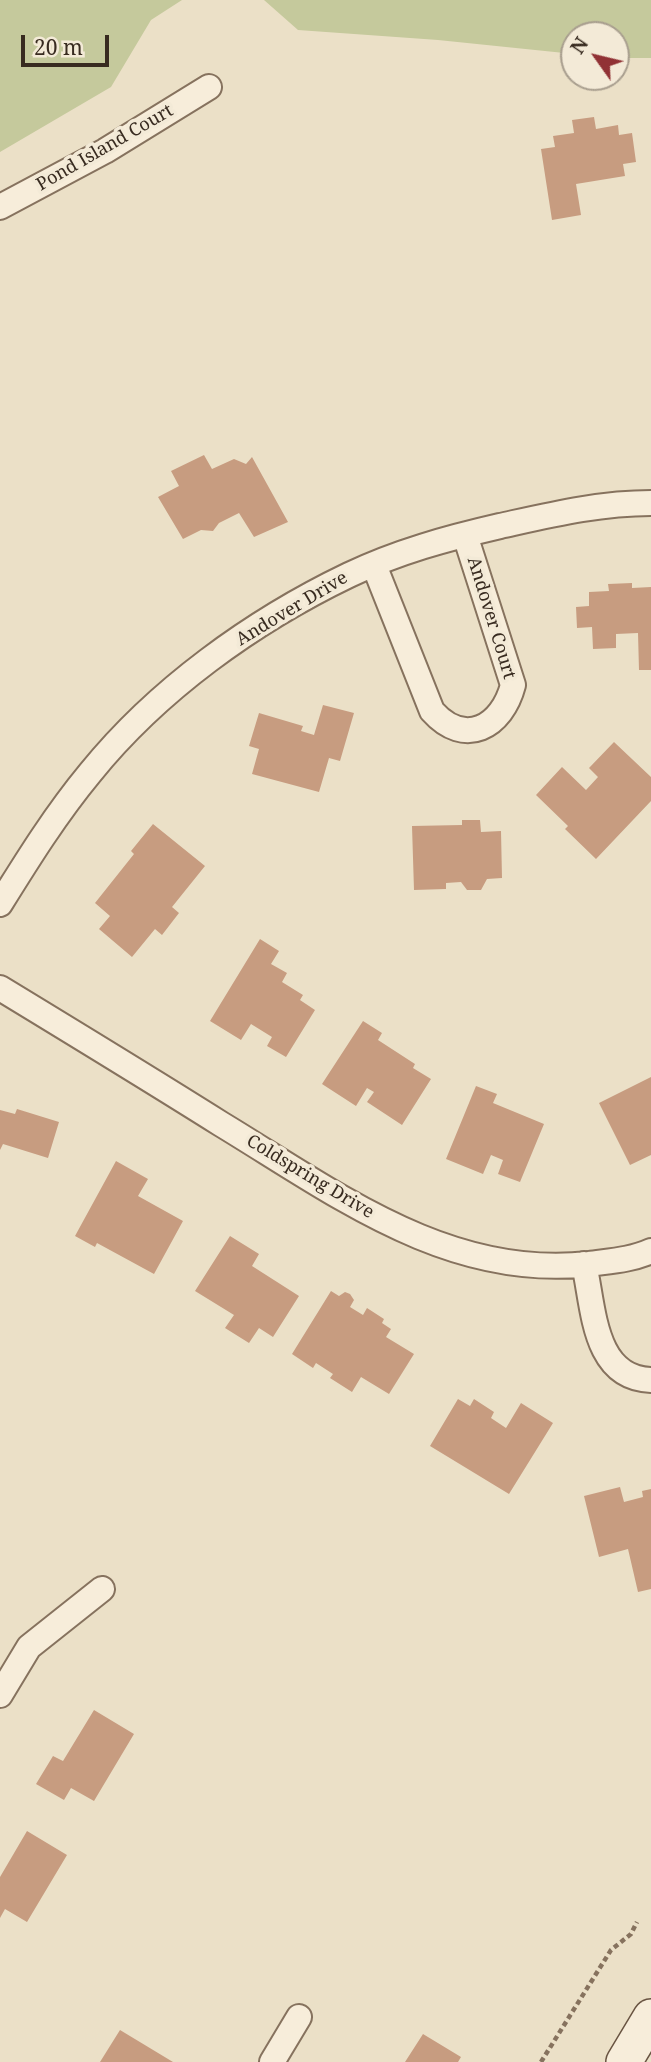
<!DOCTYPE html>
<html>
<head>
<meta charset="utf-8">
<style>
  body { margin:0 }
  #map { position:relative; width:651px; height:2062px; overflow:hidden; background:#ebe0c7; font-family:"Noto Serif",serif }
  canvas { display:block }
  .north { position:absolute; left:560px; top:21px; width:70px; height:70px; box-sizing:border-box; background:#f3ead7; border:2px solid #a89e8e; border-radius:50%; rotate:304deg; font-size:19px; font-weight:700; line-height:28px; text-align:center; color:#382b20 }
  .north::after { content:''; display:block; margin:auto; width:24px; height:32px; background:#913235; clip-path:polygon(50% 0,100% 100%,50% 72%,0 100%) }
  .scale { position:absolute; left:21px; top:35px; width:88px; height:32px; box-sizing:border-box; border:4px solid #382b20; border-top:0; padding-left:9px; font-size:21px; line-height:24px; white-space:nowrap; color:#382b20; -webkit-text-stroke:5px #f3ead7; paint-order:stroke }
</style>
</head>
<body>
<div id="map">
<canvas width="651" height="2062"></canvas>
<div class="north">N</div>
<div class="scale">20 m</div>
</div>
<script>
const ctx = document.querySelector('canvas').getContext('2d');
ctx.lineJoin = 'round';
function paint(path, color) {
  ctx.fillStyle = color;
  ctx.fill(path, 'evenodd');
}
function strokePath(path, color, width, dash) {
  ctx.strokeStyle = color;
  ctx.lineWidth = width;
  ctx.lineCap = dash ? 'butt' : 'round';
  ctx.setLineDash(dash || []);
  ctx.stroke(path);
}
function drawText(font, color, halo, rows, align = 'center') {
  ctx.font = font + ' "Noto Serif",serif';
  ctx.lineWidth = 7;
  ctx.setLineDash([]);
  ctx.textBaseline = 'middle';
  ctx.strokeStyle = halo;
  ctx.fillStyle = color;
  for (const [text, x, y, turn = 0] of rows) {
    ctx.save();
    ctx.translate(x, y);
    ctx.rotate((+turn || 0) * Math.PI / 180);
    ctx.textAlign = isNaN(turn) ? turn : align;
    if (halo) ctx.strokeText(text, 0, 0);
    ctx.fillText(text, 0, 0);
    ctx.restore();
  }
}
paint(new Path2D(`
  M 0,0 L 182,0 L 151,20 L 111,87 L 0,152 Z
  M 264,0 L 651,0 L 651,58 L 616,58 L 616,35 L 574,35 L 574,54 L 438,40 L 298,30 Z`), '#c5c99c');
paint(new Path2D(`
  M 594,117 L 596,129 L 618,125 L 619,135 L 632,133 L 636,162 L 623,164 L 625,176 L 576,184 L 581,215 L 552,220 L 541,149 L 555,147 L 553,136 L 574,133 L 572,120 Z
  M 204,455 L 212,469 L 234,459 L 246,464 L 252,457 L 288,522 L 254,537 L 239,513 L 219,523 L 213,531 L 201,530 L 183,539 L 158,497 L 179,486 L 171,471 Z
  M 632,583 L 632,588 L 651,587 L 651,670 L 639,670 L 638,633 L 616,634 L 616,648 L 593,649 L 592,627 L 577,628 L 576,607 L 589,606 L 589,592 L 609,591 L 608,584 Z
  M 323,705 L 354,713 L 340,761 L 329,758 L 319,792 L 252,774 L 259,749 L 249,746 L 259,713 L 303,726 L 301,731 L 314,735 Z
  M 614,742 L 651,777 L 651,801 L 596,859 L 565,829 L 568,826 L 536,795 L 562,767 L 586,790 L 598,777 L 589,768 Z
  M 462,820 L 480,820 L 481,832 L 501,831 L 502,878 L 487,879 L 481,890 L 467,890 L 461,882 L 446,883 L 446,889 L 414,890 L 412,826 L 462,825 Z
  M 153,824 L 205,866 L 172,907 L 179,913 L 162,935 L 155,929 L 132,957 L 99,929 L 110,916 L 95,903 L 134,854 L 131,851 Z
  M 260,939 L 279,951 L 271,964 L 287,973 L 282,982 L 303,995 L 300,1000 L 315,1010 L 286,1057 L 267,1046 L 272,1037 L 251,1024 L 241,1040 L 210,1021 Z
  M 363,1021 L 382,1033 L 378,1040 L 415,1064 L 413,1068 L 431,1079 L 402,1125 L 367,1102 L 374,1092 L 367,1088 L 356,1106 L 322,1084 Z
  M 651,1077 L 651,1155 L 630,1165 L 599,1103 Z
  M 476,1086 L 497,1094 L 493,1103 L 544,1124 L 520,1182 L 498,1174 L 503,1160 L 491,1155 L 483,1174 L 446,1159 Z
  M 17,1109 L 59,1122 L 48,1158 L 3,1144 L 0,1150 L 0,1110 L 15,1114 Z
  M 116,1161 L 148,1179 L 138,1196 L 183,1221 L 154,1274 L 97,1243 L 95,1247 L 75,1236 Z
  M 230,1236 L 259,1254 L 252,1266 L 299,1296 L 273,1337 L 259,1328 L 249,1343 L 225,1328 L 234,1315 L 195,1291 Z
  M 331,1291 L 339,1296 L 345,1292 L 350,1294 L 354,1300 L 350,1307 L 363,1315 L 367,1308 L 384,1319 L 382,1323 L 391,1329 L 386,1337 L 414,1354 L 389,1394 L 361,1377 L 352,1392 L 330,1378 L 333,1374 L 316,1363 L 313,1368 L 292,1354 Z
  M 458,1399 L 470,1406 L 474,1399 L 494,1412 L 491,1418 L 506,1428 L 521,1403 L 553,1423 L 509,1494 L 430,1446 Z
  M 620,1487 L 624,1502 L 643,1497 L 642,1491 L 651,1489 L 651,1589 L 638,1592 L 628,1549 L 599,1557 L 584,1496 Z
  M 94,1710 L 134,1734 L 94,1801 L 71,1788 L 64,1800 L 36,1784 L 53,1756 L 63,1761 Z
  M 27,1831 L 67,1855 L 27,1922 L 5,1909 L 0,1918 L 0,1877 Z
  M 120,2030 L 173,2062 L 100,2062 Z
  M 423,2034 L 461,2057 L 458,2062 L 405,2062 Z`), '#c79c80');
const street = new Path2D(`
  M 0,207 L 105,151 L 209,87
  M 374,565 L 432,711 C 465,748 502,727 513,685 L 465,535
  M 0,904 C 28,859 56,814 90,773 C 157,690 253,621 349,575 C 397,552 448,538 500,526 C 550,515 599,503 651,503
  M 0,988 C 74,1033 148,1078 221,1124 C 335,1193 448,1280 589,1264 C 610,1261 631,1260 651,1251
  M 584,1264 C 594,1308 593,1378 651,1380
  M 0,1695 L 29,1647 L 102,1589
  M 272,2062 L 299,2017`);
const secondary = new Path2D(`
  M 624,2062 L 651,2017`);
strokePath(street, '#86725e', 28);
strokePath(secondary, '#685341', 38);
strokePath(new Path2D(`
  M 541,2062 L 611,1950 L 631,1934 L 637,1922`), '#86725e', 4.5, [5, 3.5]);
strokePath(street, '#f7edda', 24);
strokePath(secondary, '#f7edda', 35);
drawText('18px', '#382b20', '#f3ead7', [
  ["Pond Island Court",105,148,-30],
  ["Andover Drive",292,609,-31],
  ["Andover Court",491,618,73],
  ["Coldspring Drive",310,1177,31]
]);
</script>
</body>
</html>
